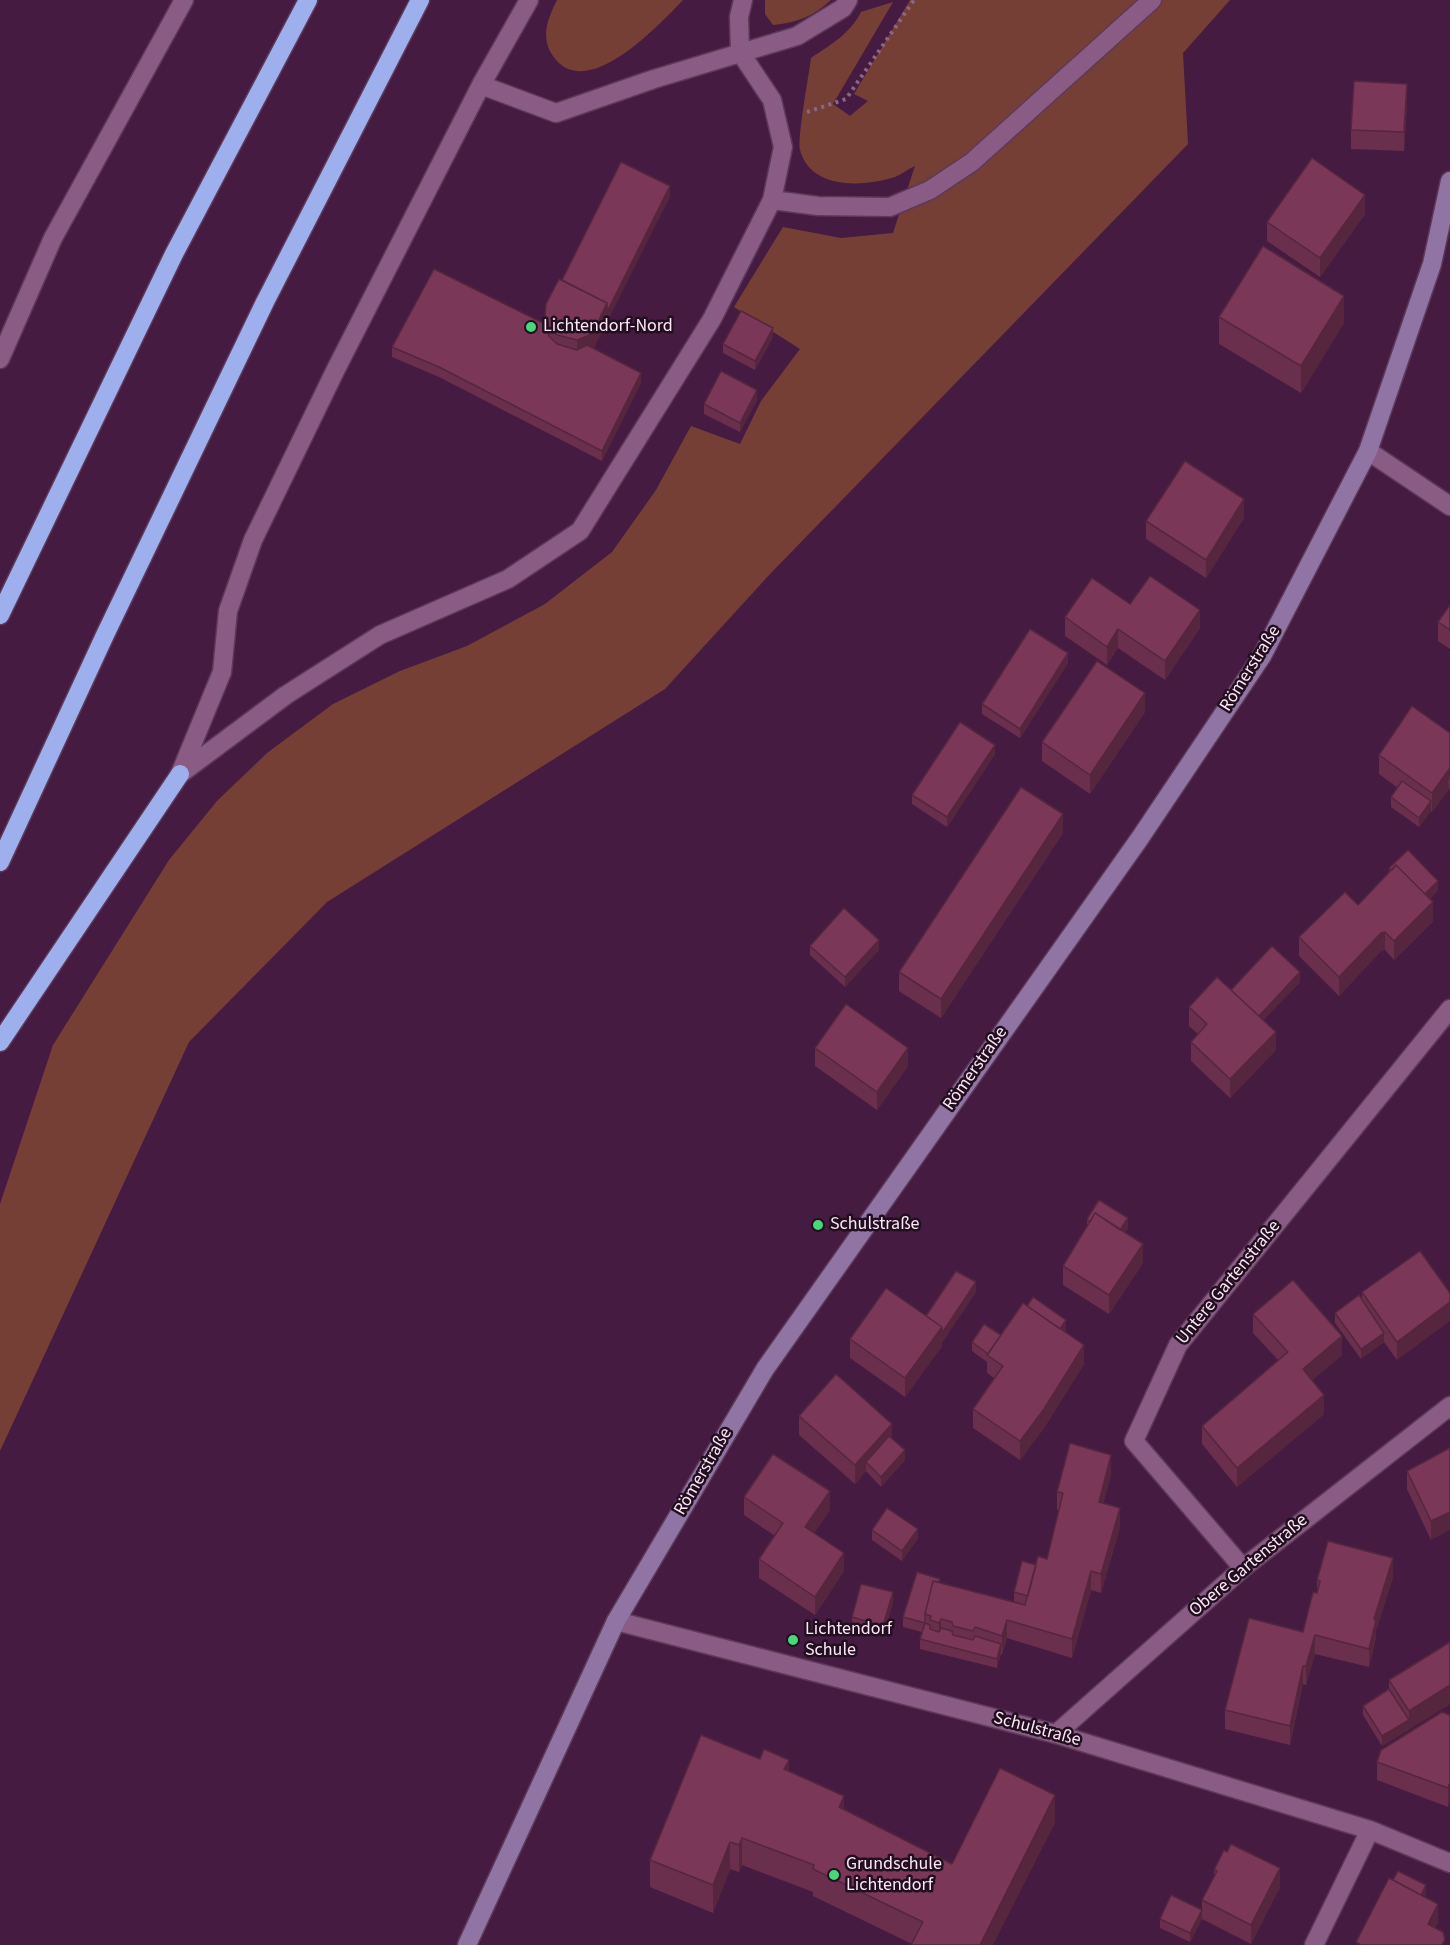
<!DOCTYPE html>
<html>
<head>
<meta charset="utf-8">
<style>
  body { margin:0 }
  canvas { display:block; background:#451b41 }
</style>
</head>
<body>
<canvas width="1450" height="1945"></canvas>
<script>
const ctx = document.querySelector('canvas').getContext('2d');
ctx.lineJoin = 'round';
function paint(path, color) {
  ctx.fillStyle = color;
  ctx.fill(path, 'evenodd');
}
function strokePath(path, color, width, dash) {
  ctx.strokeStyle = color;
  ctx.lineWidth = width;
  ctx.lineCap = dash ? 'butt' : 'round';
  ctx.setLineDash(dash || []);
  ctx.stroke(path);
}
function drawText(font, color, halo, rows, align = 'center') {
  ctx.font = font + ' "Source Sans 3",sans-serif';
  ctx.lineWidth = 5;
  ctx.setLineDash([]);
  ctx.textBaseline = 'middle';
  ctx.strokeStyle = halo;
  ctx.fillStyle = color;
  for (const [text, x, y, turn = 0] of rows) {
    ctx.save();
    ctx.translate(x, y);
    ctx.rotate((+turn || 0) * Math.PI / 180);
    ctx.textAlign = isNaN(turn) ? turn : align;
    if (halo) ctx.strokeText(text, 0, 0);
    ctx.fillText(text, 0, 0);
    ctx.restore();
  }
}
paint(new Path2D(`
  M 557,0 L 683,0 C 659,25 586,104 553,56 C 540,37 548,18 557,0 Z
  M 765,0 L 831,0 C 814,16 796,23 773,25 L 765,14 Z
  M 910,0 L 1230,0 L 1183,53 L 1188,144 L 770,574 L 665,689 L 327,902 L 189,1042 L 0,1451 L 0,1204 L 53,1045 L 169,860 L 217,801 L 267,753 L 333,704 L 400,671 L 467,646 L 545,604 L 612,552 L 656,490 L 691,426 L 740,444 L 761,401 L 800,349 L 734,307 L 783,227 L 841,238 L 893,233 L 915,166 C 908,169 902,174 895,177 C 863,187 811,190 800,150 C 797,138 809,75 811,58 C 830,45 850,34 861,12 L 893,2 L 833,104 L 850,116 L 868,101 L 854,94 Z`), '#763f36');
const lane = new Path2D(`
  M 481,85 L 556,113 L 654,79 L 797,36 L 843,8 L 848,0
  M 772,200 L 818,206 L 890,207 L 930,190 L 972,162 L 1152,0
  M 0,359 L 53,238 L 184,0
  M 180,774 L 286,695 L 380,635 L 508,579 L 580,531 L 712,319 L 772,200 L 783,147 L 772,100 L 740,52 L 739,17 L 743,0
  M 180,774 L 222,672 L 228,611 L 253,540 L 336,369 L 481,85 L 529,0`);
const street = new Path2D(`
  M 1368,451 L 1450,506
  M 1243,1568 L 1134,1441 L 1178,1345 L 1450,1009
  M 616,1621 L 1056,1734 L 1370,1830 L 1450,1863
  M 1056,1734 L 1243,1568 L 1450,1406
  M 1314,1945 L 1370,1830`);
const secondary = new Path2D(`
  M 467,1945 L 616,1621 L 765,1369 L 1140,838 L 1262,656 L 1368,451 L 1432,264 L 1450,181`);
const highway = new Path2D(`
  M 0,615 L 174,254 L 308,0
  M 0,862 L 105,635 L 265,302 L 420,0
  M 0,1042 L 180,774`);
strokePath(lane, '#5c3959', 21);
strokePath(street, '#5c3959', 21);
strokePath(secondary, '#5c3959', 21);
strokePath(highway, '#5c3959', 21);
strokePath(new Path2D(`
  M 807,112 L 846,99 L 914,0`), '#8a6786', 4, [3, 4.5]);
strokePath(lane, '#8a5b84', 18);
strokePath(street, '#8a5b84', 18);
strokePath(secondary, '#9074a4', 18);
strokePath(highway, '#9db0ed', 18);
paint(new Path2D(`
  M 1407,102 L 1404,151 L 1351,149 L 1351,130 Z
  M 670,196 L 593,349 L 641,383 L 602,461 L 439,377 L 392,357 L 392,347 L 545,324 L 545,315 L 562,280 Z
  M 1365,214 L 1320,277 L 1267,241 L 1267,222 Z
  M 1219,317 L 1344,323 L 1301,393 L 1219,344 Z
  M 773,337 L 755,370 L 723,353 L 723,344 Z
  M 757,400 L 740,432 L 704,414 L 704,404 Z
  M 1244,518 L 1206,578 L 1146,539 L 1146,521 Z
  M 1130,604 L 1200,628 L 1165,680 L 1118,648 L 1107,665 L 1065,636 L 1065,617 Z
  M 1450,605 L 1450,649 L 1438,641 L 1438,622 Z
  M 1068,663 L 1020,738 L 982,714 L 982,704 Z
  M 1145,712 L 1090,794 L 1042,761 L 1042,742 Z
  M 1450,733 L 1450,790 L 1449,789 L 1432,812 L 1431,811 L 1419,827 L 1391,807 L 1391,797 L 1398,788 L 1379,774 L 1379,755 Z
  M 995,754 L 947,827 L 912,804 L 912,795 Z
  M 1063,833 L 941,1018 L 899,991 L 899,972 Z
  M 1389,868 L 1438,890 L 1430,899 L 1433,921 L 1394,960 L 1385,950 L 1381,951 L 1339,996 L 1299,956 L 1299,937 L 1358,905 L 1389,873 Z
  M 810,946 L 879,950 L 845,987 L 810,955 Z
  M 1300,982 L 1263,1020 L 1276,1050 L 1230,1098 L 1191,1061 L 1191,1042 L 1198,1034 L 1189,1026 L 1189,1007 L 1231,990 Z
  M 815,1048 L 908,1066 L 877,1110 L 815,1066 Z
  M 1087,1219 L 1128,1228 L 1125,1232 L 1143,1263 L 1109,1314 L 1063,1285 L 1063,1266 L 1087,1227 Z
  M 1420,1251 L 1397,1360 L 1384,1342 L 1361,1359 L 1335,1323 L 1335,1313 L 1362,1299 L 1362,1292 Z
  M 976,1292 L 942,1342 L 942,1346 L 905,1397 L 850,1358 L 850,1339 L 926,1316 Z
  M 1253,1314 L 1342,1355 L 1312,1380 L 1324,1414 L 1237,1487 L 1202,1444 L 1202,1426 L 1278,1360 L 1253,1333 Z
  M 1066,1330 L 1065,1332 L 1084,1364 L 1044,1428 L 1020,1460 L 973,1428 L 973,1409 L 994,1378 L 987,1373 L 987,1362 L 972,1351 L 972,1342 L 1001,1335 Z
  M 799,1416 L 892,1439 L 905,1460 L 881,1487 L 866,1471 L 855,1484 L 799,1435 Z
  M 1450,1448 L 1431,1540 L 1407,1489 L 1407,1471 Z
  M 1111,1474 L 1103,1504 L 1120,1527 L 1101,1593 L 1091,1590 L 1072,1658 L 1007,1638 L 1002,1654 L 1001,1654 L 997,1668 L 920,1649 L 920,1639 L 922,1632 L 903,1627 L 903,1617 L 940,1583 L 1025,1604 L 1014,1601 L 1014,1592 L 1036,1565 L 1047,1559 L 1059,1511 L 1057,1510 L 1057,1492 Z
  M 744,1497 L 830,1510 L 814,1533 L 844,1571 L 815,1615 L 759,1578 L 759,1559 L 775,1536 L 744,1515 Z
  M 872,1530 L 918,1538 L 902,1561 L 872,1540 Z
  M 1393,1577 L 1376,1631 L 1376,1638 L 1369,1667 L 1315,1654 L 1306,1685 L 1303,1684 L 1290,1745 L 1225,1729 L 1225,1710 L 1303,1632 L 1317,1593 L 1317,1580 Z
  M 893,1602 L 883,1636 L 852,1626 L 852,1617 Z
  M 1450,1642 L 1450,1704 L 1382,1746 L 1363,1715 L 1363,1706 L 1389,1689 L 1389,1680 Z
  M 1450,1715 L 1450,1801 L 1448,1807 L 1377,1780 L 1377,1762 Z
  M 760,1759 L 789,1771 L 844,1809 L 952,1864 L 1055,1823 L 912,1944 L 813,1896 L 813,1892 L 742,1865 L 739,1872 L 730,1869 L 713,1913 L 650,1887 L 650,1860 Z
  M 1214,1870 L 1280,1887 L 1251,1944 L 1202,1919 L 1202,1900 L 1214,1877 Z
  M 1160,1919 L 1202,1919 L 1190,1942 L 1160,1928 Z`), '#692f4c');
paint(new Path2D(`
  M 1407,84 L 1407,102 L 1404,151 L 1404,132 Z
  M 670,186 L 670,196 L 594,348 L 577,359 L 577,340 L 607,303 Z
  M 1365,195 L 1365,214 L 1320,277 L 1320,258 Z
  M 1344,296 L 1344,323 L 1301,393 L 1301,366 Z
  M 773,328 L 773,337 L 755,370 L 755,361 Z
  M 641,373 L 641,383 L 602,461 L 602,451 Z
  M 757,390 L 757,400 L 740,432 L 740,423 Z
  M 1244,499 L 1244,518 L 1206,578 L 1206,560 Z
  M 1200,610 L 1200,628 L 1165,680 L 1165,661 Z
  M 1118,629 L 1118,648 L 1107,665 L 1107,647 Z
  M 1068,653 L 1068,663 L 1020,738 L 1020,729 Z
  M 1145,693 L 1145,712 L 1090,794 L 1090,775 Z
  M 995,745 L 995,754 L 947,827 L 947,817 Z
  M 1450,768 L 1450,780 L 1448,779 L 1449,789 L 1432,812 L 1432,793 Z
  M 1431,801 L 1431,811 L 1419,827 L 1419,818 Z
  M 1063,814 L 1063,833 L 941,1018 L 941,999 Z
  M 1438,881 L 1438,890 L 1421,908 L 1421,899 Z
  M 1433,902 L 1433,921 L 1394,960 L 1394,941 Z
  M 1385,932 L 1385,950 L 1381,951 L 1339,996 L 1339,977 L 1381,933 Z
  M 879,940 L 879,950 L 845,987 L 845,977 Z
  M 1300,972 L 1300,982 L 1254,1030 L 1254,1021 Z
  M 1276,1032 L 1276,1050 L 1230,1098 L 1230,1079 Z
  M 908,1048 L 908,1066 L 877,1110 L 877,1092 Z
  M 1128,1218 L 1128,1228 L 1116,1245 L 1116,1236 Z
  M 1143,1244 L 1143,1263 L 1109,1314 L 1109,1295 Z
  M 976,1282 L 976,1292 L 942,1343 L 942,1333 Z
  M 1450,1302 L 1450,1321 L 1397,1360 L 1397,1342 Z
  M 1066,1320 L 1066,1330 L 1056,1344 L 1056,1335 Z
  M 942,1327 L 942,1346 L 905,1397 L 905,1378 Z
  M 1384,1333 L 1384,1342 L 1361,1359 L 1361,1349 Z
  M 1342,1336 L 1342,1355 L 1303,1388 L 1303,1369 Z
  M 1084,1345 L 1084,1364 L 1044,1428 L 1020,1460 L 1020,1441 Z
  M 1324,1395 L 1324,1414 L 1237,1487 L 1237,1468 Z
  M 892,1424 L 892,1442 L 866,1462 L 866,1471 L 855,1484 L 855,1465 Z
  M 905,1450 L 905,1460 L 881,1487 L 881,1477 Z
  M 1111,1455 L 1111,1474 L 1099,1521 L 1099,1502 Z
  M 830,1491 L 830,1510 L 805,1546 L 805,1527 Z
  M 1120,1508 L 1120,1527 L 1101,1593 L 1101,1574 Z
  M 1450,1512 L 1450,1530 L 1431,1540 L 1431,1521 Z
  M 918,1529 L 918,1538 L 902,1561 L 902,1551 Z
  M 844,1553 L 844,1571 L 815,1615 L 815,1597 Z
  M 1393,1558 L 1393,1577 L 1376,1631 L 1376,1638 L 1369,1667 L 1369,1649 L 1374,1619 Z
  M 1091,1571 L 1091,1590 L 1072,1658 L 1072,1639 Z
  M 893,1592 L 893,1602 L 883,1636 L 883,1626 Z
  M 941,1619 L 941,1637 L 939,1641 L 939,1623 Z
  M 1007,1620 L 1007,1638 L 1002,1654 L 1002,1636 Z
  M 1315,1635 L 1315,1654 L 1306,1685 L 1306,1666 Z
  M 1001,1644 L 1001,1653 L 997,1668 L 997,1659 Z
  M 1303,1666 L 1303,1684 L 1290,1745 L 1290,1726 Z
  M 1450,1685 L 1450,1704 L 1382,1746 L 1382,1736 L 1409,1720 L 1409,1711 Z
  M 789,1760 L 789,1787 L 784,1769 Z
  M 1450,1782 L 1450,1801 L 1448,1807 L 1448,1788 Z
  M 1055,1795 L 1055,1823 L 993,1945 L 980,1945 Z
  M 844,1796 L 844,1823 L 839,1807 Z
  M 742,1838 L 742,1865 L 739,1872 L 739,1845 Z
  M 730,1842 L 730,1869 L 713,1913 L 713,1885 Z
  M 1280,1868 L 1280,1887 L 1251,1944 L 1251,1925 Z
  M 1426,1885 L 1426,1895 L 1418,1912 L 1418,1902 Z
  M 1438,1904 L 1438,1923 L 1428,1943 L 1428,1924 Z
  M 1202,1910 L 1202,1919 L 1190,1942 L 1190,1933 Z`), '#55263e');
const building = new Path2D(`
  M 1354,81 L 1407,84 L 1404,132 L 1351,130 Z
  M 1312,158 L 1365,195 L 1320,258 L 1267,222 Z
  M 621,162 L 670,186 L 607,312 L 607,303 L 562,280 Z
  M 1263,246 L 1344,296 L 1301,366 L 1219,317 Z
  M 434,269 L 545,324 L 549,336 L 557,344 L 577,350 L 587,345 L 641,373 L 602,451 L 439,367 L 392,347 Z
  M 559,279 L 607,303 L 594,330 L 587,336 L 577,340 L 557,335 L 549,327 L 545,315 L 546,304 Z
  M 741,311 L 773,328 L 755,361 L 723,344 Z
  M 721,371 L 757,390 L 740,423 L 704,404 Z
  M 1185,461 L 1244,499 L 1206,560 L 1146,521 Z
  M 1150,576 L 1200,610 L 1165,661 L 1118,629 L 1107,647 L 1065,617 L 1092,578 L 1130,604 Z
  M 1450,605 L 1450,630 L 1438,622 Z
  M 1030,629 L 1068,653 L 1020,729 L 982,704 Z
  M 1097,661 L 1145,693 L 1090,775 L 1042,742 Z
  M 1412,706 L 1450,733 L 1450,768 L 1432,793 L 1379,755 Z
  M 960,722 L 995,745 L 947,817 L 912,795 Z
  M 1402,781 L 1431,801 L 1419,818 L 1391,797 Z
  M 1021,787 L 1063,814 L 941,999 L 899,972 Z
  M 1408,850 L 1438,881 L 1425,894 L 1396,865 L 1392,870 L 1389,868 Z
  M 1396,865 L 1433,902 L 1394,941 L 1385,932 L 1381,933 L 1339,977 L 1299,937 L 1345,892 L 1358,905 Z
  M 844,908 L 879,940 L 845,977 L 810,946 Z
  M 1272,946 L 1300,972 L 1259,1016 L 1231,990 Z
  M 1217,977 L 1276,1032 L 1230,1079 L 1191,1042 L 1207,1024 L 1189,1007 Z
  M 846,1004 L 908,1048 L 877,1092 L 815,1048 Z
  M 1099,1200 L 1128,1218 L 1120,1230 L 1095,1213 L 1090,1222 L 1087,1219 Z
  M 1095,1213 L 1143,1244 L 1109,1295 L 1063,1266 Z
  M 1420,1251 L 1450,1293 L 1450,1302 L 1397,1342 L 1362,1292 Z
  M 956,1271 L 976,1282 L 942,1333 L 942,1327 L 926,1316 Z
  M 1293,1280 L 1342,1336 L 1303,1369 L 1324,1395 L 1237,1468 L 1202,1426 L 1288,1352 L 1253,1314 Z
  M 886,1288 L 942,1327 L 905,1378 L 850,1339 Z
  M 1359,1295 L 1384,1333 L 1361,1349 L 1335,1313 Z
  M 1033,1297 L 1066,1320 L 1060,1329 L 1027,1306 Z
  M 1023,1303 L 1084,1345 L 1044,1409 L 1020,1441 L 973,1409 L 1003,1366 L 987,1355 Z
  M 984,1324 L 1001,1335 L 988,1354 L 972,1342 Z
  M 836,1374 L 892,1424 L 855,1465 L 799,1416 Z
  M 889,1436 L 905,1450 L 881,1477 L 866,1462 Z
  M 1070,1443 L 1111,1455 L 1099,1502 L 1120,1508 L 1101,1574 L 1091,1571 L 1072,1639 L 1007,1620 L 1002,1636 L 975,1627 L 973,1631 L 953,1626 L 952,1622 L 941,1619 L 939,1623 L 930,1620 L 931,1616 L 925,1614 L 933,1581 L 1025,1605 L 1038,1556 L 1047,1559 L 1063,1493 L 1057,1492 Z
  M 1450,1448 L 1450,1512 L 1431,1521 L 1407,1471 Z
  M 773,1454 L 830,1491 L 805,1527 L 844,1553 L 815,1597 L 759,1559 L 783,1523 L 744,1497 Z
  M 887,1508 L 918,1529 L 902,1551 L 872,1530 Z
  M 1328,1541 L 1393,1558 L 1374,1619 L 1376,1620 L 1369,1649 L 1315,1635 L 1306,1666 L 1303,1666 L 1290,1726 L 1225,1710 L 1249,1618 L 1303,1632 L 1313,1592 L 1317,1593 L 1320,1581 L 1317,1580 Z
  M 1022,1561 L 1036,1565 L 1028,1596 L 1014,1592 Z
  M 917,1572 L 940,1579 L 939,1582 L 933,1581 L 925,1614 L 925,1623 L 930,1625 L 930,1629 L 939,1632 L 941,1628 L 952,1631 L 953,1635 L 973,1640 L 975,1636 L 1001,1644 L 997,1659 L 920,1639 L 925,1623 L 903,1617 Z
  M 861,1584 L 893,1592 L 883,1626 L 852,1617 Z
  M 1450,1642 L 1450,1685 L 1409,1711 L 1389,1680 Z
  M 1389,1689 L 1409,1720 L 1382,1736 L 1363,1706 Z
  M 1442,1712 L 1450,1715 L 1450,1782 L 1448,1788 L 1377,1762 L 1381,1750 Z
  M 701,1735 L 760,1759 L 764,1749 L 789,1760 L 784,1769 L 844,1796 L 839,1807 L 952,1864 L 1000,1768 L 1055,1795 L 980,1945 L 911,1945 L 923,1922 L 813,1869 L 814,1865 L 742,1838 L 739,1845 L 730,1842 L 713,1885 L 650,1860 Z
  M 1231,1844 L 1280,1868 L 1251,1925 L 1202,1900 L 1217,1871 L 1214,1870 L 1224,1850 L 1227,1852 Z
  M 1398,1871 L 1426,1885 L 1421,1895 L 1393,1880 Z
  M 1389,1878 L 1438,1904 L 1428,1924 L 1443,1932 L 1445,1939 L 1442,1945 L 1361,1945 L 1356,1942 Z
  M 1171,1895 L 1202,1910 L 1190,1933 L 1160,1919 Z`);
paint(building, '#7a3758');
strokePath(building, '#55263e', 1.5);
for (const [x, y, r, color] of [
  [531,327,6,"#48d779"],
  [818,1225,6,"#48d779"],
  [793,1640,6,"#48d779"],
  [834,1875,6,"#48d779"]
]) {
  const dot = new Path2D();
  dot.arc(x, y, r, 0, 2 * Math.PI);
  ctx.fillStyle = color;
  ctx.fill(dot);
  strokePath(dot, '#210f1f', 2);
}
drawText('18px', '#fce6f8', '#210f1f', [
  ["Lichtendorf-Nord",543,327],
  ["Schulstraße",830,1225],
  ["Lichtendorf",805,1630],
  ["Schule",805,1651],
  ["Grundschule",846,1865],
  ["Lichtendorf",846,1886]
], 'left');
drawText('18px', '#fce6f8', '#210f1f', [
  ["Römerstraße",1251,669,-58],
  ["Römerstraße",976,1069,-55],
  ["Untere Gartenstraße",1229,1283,-51],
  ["Römerstraße",704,1472,-60],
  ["Obere Gartenstraße",1249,1566,-40],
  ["Schulstraße",1037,1730,15]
]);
</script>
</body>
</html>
